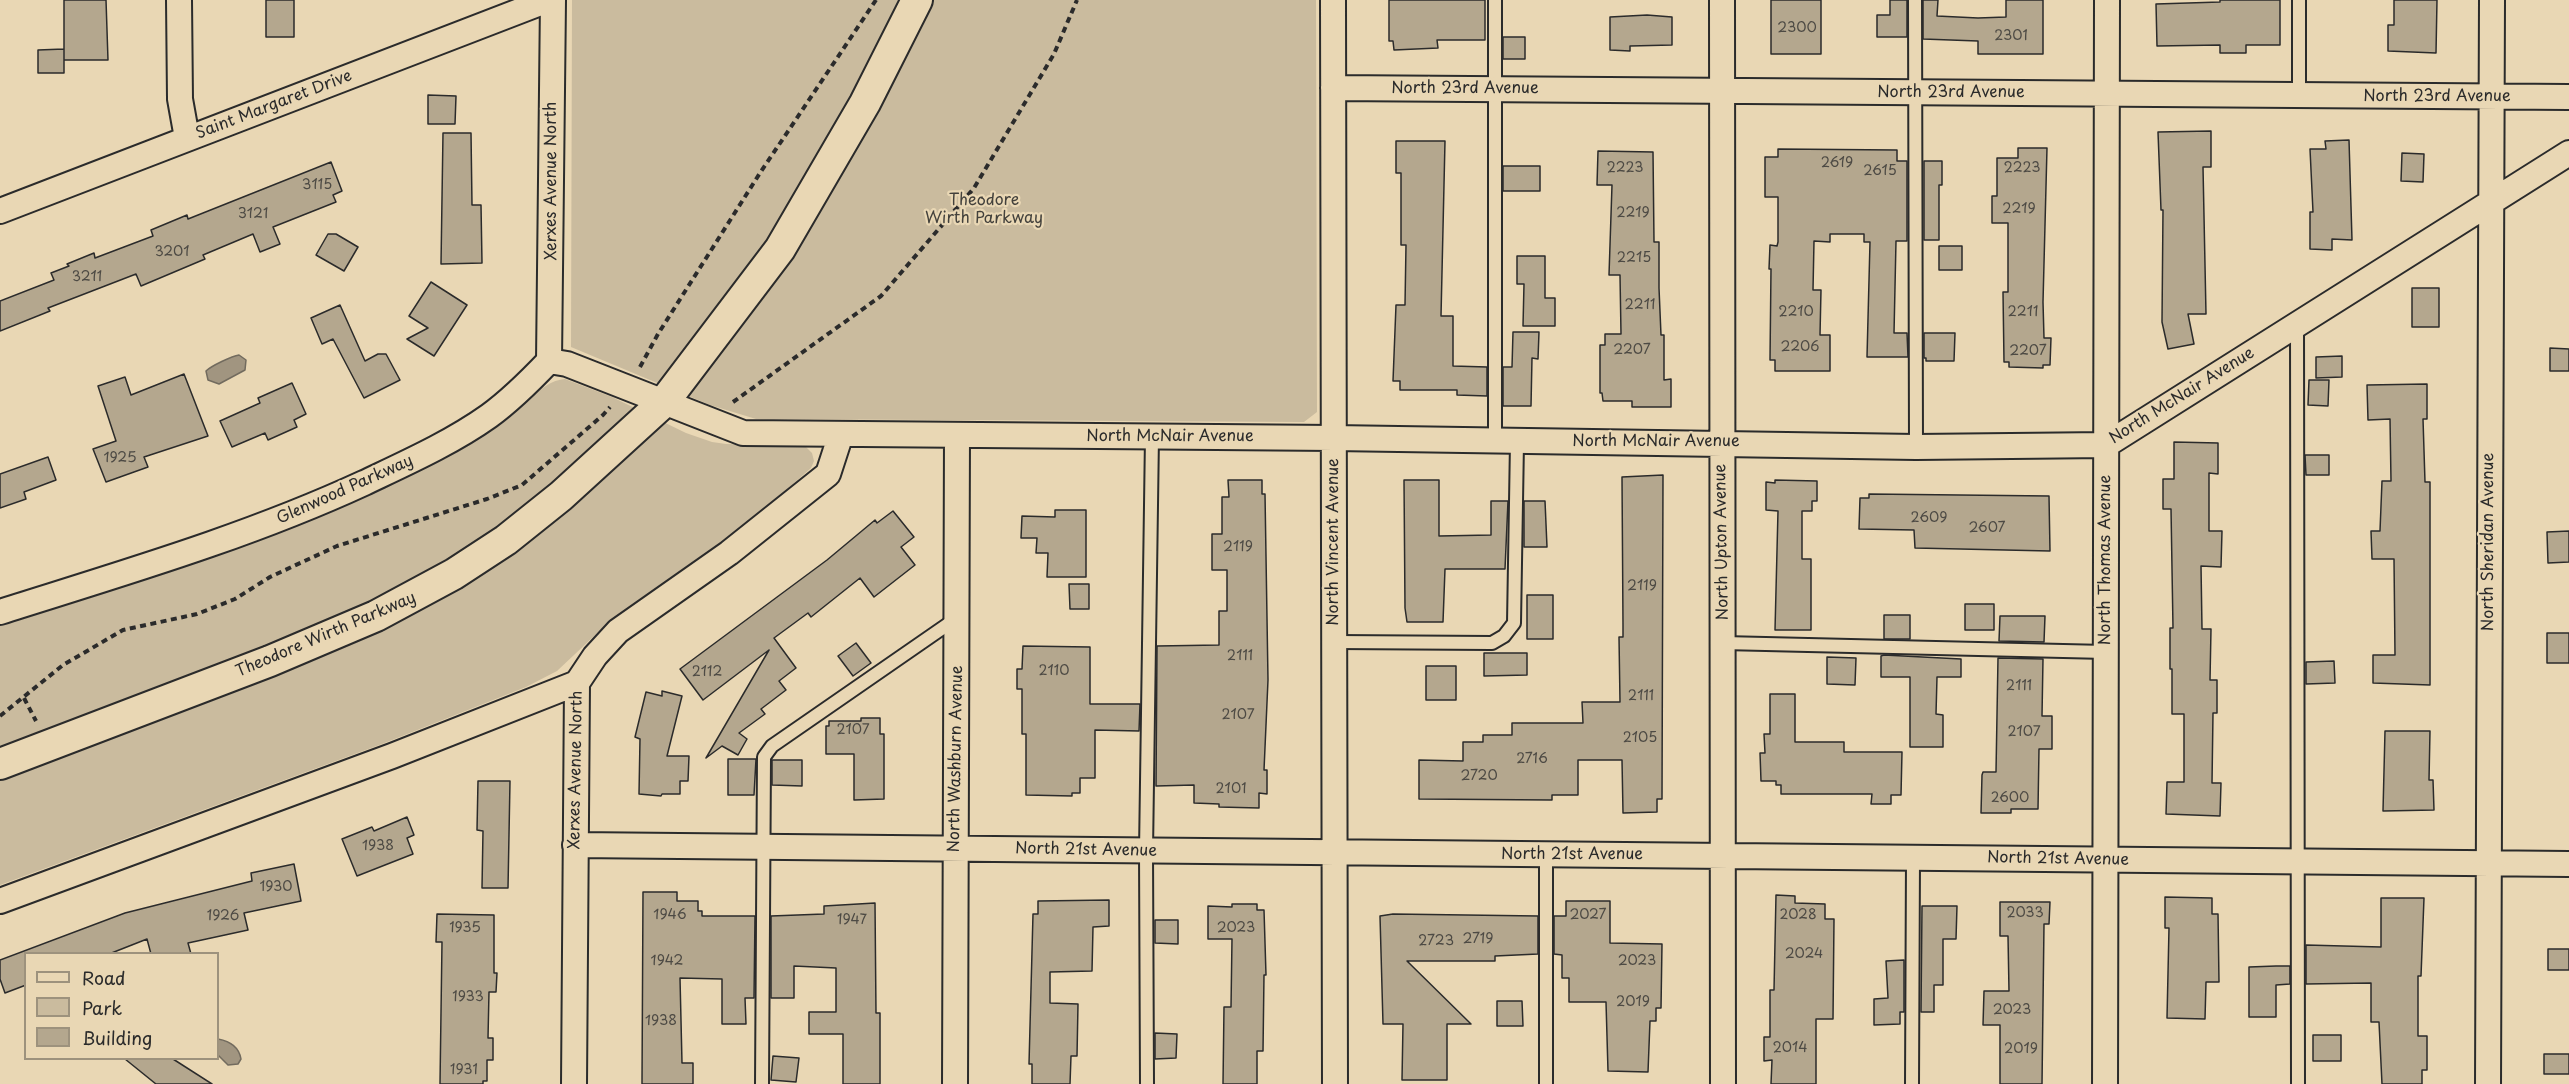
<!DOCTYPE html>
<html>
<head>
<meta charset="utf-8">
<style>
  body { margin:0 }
  #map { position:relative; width:2569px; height:1084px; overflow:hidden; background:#e9d7b4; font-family:"Playpen Sans",sans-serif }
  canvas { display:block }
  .legend { position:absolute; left:24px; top:952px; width:195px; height:108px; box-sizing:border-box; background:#e9d7b4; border:2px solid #9d927d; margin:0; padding:8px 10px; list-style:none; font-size:18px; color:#2b2b2b }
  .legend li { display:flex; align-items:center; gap:12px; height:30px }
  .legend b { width:30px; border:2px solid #9d927d }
</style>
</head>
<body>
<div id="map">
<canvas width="2569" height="1084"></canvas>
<ul class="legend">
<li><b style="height:8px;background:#e9d7b4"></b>Road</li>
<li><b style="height:16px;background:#cabb9e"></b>Park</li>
<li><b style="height:16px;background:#b4a78e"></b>Building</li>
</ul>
</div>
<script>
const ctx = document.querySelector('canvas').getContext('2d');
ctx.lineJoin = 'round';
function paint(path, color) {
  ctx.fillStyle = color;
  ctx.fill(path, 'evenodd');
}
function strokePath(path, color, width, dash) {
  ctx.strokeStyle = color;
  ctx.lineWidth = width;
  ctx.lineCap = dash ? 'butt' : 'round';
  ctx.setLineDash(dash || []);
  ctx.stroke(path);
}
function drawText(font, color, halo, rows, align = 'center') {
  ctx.font = font + ' "Playpen Sans",sans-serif';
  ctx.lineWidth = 4.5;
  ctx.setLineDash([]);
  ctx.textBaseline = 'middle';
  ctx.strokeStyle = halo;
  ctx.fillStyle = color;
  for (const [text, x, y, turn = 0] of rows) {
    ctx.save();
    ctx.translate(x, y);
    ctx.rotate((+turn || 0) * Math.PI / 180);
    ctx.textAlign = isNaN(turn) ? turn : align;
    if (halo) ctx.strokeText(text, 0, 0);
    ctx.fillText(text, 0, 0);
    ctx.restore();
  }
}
paint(new Path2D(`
  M 572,0 L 1316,0 L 1317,412 L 1304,422 L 756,419 L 710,405 L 571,347 Z
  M 565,379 L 612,397 L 686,433 L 712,442 L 726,444 L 805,446 L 812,453 L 814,461 L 811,468 L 785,491 L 721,544 L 609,622 L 557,671 L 526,687 L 382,744 L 0,885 L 0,626 C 130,585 260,546 384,488 C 418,472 452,455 484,435 C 498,427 512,416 524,405 C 538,393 546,381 565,379 Z`), '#cabb9e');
const water = new Path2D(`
  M 239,355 L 246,360 L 245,370 L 219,384 L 208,380 L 206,371 C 211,366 232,356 239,355 Z
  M 218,1039 C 229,1041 239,1047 241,1059 L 238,1064 L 228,1065 L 218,1055 Z`);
paint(water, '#a19580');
strokePath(water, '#726b5e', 1.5);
const building = new Path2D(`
  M 64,0 L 106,0 L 108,60 L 64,60 Z
  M 266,0 L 294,0 L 294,37 L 266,37 Z
  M 1389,0 L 1485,0 L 1485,40 L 1437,40 L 1438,48 L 1394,50 L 1393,41 L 1389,41 Z
  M 1771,0 L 1821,0 L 1821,54 L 1771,54 Z
  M 1890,0 L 1907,0 L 1907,37 L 1877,37 L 1877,15 L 1890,15 Z
  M 1923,0 L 1938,0 L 1937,16 L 1978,18 L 2006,17 L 2006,0 L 2043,0 L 2043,54 L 1978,54 L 1978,41 L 1923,39 Z
  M 2220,0 L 2280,0 L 2280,45 L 2246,45 L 2246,53 L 2220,53 L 2220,45 L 2157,46 L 2156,4 L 2220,2 Z
  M 2394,0 L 2437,0 L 2436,53 L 2388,51 L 2388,25 L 2394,25 Z
  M 1647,15 L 1672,17 L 1672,45 L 1630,46 L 1630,51 L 1610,50 L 1610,17 Z
  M 1503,37 L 1525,37 L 1525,59 L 1503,59 Z
  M 64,49 L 64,73 L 38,73 L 38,50 Z
  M 428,95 L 456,96 L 455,124 L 428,124 Z
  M 2211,131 L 2211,167 L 2203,167 L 2206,314 L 2188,314 L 2194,344 L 2168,349 L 2162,322 L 2163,210 L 2161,210 L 2158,132 Z
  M 443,133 L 471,133 L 472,205 L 481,205 L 482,263 L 441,264 Z
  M 2349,140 L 2352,240 L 2332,239 L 2332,250 L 2310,249 L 2310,212 L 2313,212 L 2310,149 L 2326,149 L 2325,141 Z
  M 1396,141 L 1445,141 L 1441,316 L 1453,316 L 1453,366 L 1487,367 L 1487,396 L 1457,395 L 1457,390 L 1400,390 L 1400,381 L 1393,381 L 1396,305 L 1405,305 L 1406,245 L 1401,245 L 1401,173 L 1396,173 Z
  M 2018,148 L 2047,148 L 2043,302 L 2044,338 L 2051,338 L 2050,365 L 2043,365 L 2043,368 L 2009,367 L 2009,362 L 2004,362 L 2003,292 L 2008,292 L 2008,223 L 1992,223 L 1992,196 L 1997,196 L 1997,158 L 2018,158 Z
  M 1778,149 L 1897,150 L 1897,161 L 1907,161 L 1907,241 L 1896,241 L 1894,333 L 1907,333 L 1908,357 L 1867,357 L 1870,242 L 1864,242 L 1864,234 L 1830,234 L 1830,242 L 1814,241 L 1813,290 L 1821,290 L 1820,335 L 1830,335 L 1830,371 L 1775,371 L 1775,360 L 1770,360 L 1771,269 L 1769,269 L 1770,245 L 1777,246 L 1778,242 L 1778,197 L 1765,197 L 1765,157 L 1778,157 Z
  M 1598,151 L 1653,152 L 1654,242 L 1659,242 L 1659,288 L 1661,335 L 1664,335 L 1664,380 L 1671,379 L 1671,407 L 1632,407 L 1632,401 L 1603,401 L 1602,393 L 1600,393 L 1600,345 L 1605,345 L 1605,334 L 1621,334 L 1620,275 L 1609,275 L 1612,185 L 1597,185 Z
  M 2402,153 L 2424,154 L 2423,182 L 2401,181 Z
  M 1924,161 L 1942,161 L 1942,185 L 1939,185 L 1939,240 L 1924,240 Z
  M 331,162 L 342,191 L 333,195 L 336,202 L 273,227 L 280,244 L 260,252 L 253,234 L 203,255 L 205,259 L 141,286 L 136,274 L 48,308 L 50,311 L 0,331 L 0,301 L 54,280 L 51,273 L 69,266 L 67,264 L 94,253 L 95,258 L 153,236 L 151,230 L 187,215 L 188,219 Z
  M 1503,166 L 1540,166 L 1540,191 L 1503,191 Z
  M 328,234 L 336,234 L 358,247 L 344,271 L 316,255 Z
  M 1939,246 L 1962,246 L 1962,270 L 1939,270 Z
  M 1517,256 L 1545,256 L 1545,298 L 1555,298 L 1555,326 L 1523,326 L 1524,284 L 1517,284 Z
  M 431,282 L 467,305 L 434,356 L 407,339 L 428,328 L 409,316 Z
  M 2412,288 L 2439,288 L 2439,327 L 2412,327 Z
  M 340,305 L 365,361 L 378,354 L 386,354 L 400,380 L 364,398 L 333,339 L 322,344 L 311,318 Z
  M 1513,332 L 1539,332 L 1538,359 L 1532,358 L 1531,406 L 1503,406 L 1503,367 L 1512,367 Z
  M 1924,333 L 1955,333 L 1954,361 L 1926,361 L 1926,358 L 1924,358 Z
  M 2550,348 L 2569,349 L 2569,371 L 2550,371 Z
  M 2342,356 L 2342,377 L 2316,378 L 2316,357 Z
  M 184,374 L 208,436 L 144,457 L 148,467 L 106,482 L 93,449 L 116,441 L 98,386 L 125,377 L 131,395 Z
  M 2309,380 L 2329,380 L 2328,406 L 2308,405 Z
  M 292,383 L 306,414 L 294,420 L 297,427 L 268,440 L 265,433 L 232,447 L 220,421 L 260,403 L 258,398 Z
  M 2427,384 L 2427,419 L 2423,419 L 2425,482 L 2430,482 L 2430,685 L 2373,683 L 2373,655 L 2395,655 L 2394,559 L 2372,559 L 2371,531 L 2380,531 L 2382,481 L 2391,481 L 2390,419 L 2368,420 L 2367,385 Z
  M 2174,442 L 2218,443 L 2218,474 L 2209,473 L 2209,531 L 2222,531 L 2221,567 L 2201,566 L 2202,629 L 2211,629 L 2210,680 L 2217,680 L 2217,713 L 2213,713 L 2212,783 L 2221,783 L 2220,816 L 2166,814 L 2167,782 L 2184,782 L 2184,714 L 2172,714 L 2172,669 L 2170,669 L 2170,628 L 2173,628 L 2171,509 L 2163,509 L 2163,479 L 2174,479 Z
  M 2305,455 L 2329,455 L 2329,475 L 2306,475 Z
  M 48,457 L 56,480 L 24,492 L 26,499 L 0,508 L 0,474 Z
  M 1663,475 L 1662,799 L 1657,799 L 1657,812 L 1623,813 L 1622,760 L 1578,760 L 1578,795 L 1552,795 L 1552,800 L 1419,799 L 1419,760 L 1463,761 L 1463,742 L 1483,742 L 1483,735 L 1512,735 L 1512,723 L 1583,723 L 1582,702 L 1620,702 L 1619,637 L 1623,637 L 1623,625 L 1622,477 Z
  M 1228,480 L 1262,480 L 1262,494 L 1265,494 L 1268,680 L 1264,770 L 1267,770 L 1267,794 L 1259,793 L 1259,808 L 1219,807 L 1219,804 L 1194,803 L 1194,785 L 1156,786 L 1157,646 L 1219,645 L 1219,611 L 1227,611 L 1227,570 L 1212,570 L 1212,534 L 1222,534 L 1222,497 L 1229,497 Z
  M 1404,480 L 1439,480 L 1439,536 L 1491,535 L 1491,501 L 1508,501 L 1505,569 L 1445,569 L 1443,622 L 1407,622 L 1405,608 Z
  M 1775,480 L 1817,481 L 1817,501 L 1812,501 L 1812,511 L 1802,511 L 1802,559 L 1811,559 L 1811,630 L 1775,630 L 1778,511 L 1766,510 L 1766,482 L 1775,483 Z
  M 1869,494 L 2049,496 L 2050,551 L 1915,548 L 1914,530 L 1859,529 L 1860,498 L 1869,498 Z
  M 1524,501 L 1545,501 L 1547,547 L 1524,547 Z
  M 1055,510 L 1086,510 L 1086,577 L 1047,577 L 1048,553 L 1036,553 L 1037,538 L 1021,538 L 1022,516 L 1055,517 Z
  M 893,511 L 914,537 L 901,547 L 915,565 L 874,597 L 860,578 L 811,617 L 808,613 L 774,638 L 796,668 L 779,681 L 786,690 L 761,709 L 765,714 L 739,733 L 747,739 L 738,755 L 722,746 L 706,758 L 769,650 L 703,700 L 680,669 L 827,560 L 875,520 L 877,523 Z
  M 2569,531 L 2569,562 L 2548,563 L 2547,532 Z
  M 1069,584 L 1089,584 L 1089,609 L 1070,609 Z
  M 1527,595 L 1553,595 L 1553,639 L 1527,639 Z
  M 1965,604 L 1994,604 L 1994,630 L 1965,630 Z
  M 1884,615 L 1910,615 L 1910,639 L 1884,639 Z
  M 2000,616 L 2045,616 L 2044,642 L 1999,641 Z
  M 2547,633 L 2569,633 L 2569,663 L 2547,663 Z
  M 856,643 L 871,663 L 853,676 L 838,656 Z
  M 1023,646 L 1090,647 L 1090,704 L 1140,704 L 1139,731 L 1095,730 L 1095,778 L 1080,778 L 1080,793 L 1072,793 L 1072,796 L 1026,795 L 1026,734 L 1022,734 L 1022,689 L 1017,689 L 1017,669 L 1022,669 Z
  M 1484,653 L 1527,653 L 1527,675 L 1484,676 Z
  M 1884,655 L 1961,659 L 1961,677 L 1937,677 L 1936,714 L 1943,715 L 1943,747 L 1910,747 L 1910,677 L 1881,677 L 1881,656 Z
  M 1827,657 L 1856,658 L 1855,685 L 1827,684 Z
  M 1998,658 L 2043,659 L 2042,716 L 2052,716 L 2052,749 L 2039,749 L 2038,809 L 2011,809 L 2011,813 L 1981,813 L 1982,775 L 1983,772 L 1996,772 Z
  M 2334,661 L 2335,683 L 2306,684 L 2306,662 Z
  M 1426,666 L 1456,666 L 1456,700 L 1426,700 Z
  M 662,691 L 682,696 L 667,756 L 689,756 L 688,781 L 680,781 L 680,794 L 662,794 L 661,796 L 639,794 L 640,739 L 635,737 L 646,692 L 662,696 Z
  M 1770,694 L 1795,694 L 1795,742 L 1844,742 L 1844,752 L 1902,752 L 1901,795 L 1891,795 L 1891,804 L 1871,804 L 1872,794 L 1781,794 L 1781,785 L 1776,785 L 1776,781 L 1761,781 L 1760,753 L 1765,753 L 1764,734 L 1770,734 Z
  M 861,718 L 880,718 L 880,734 L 884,734 L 884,799 L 854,800 L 854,754 L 826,754 L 826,726 L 829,726 L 829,721 L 861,721 Z
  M 2385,731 L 2430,731 L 2429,780 L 2433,780 L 2434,810 L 2383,811 Z
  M 728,759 L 756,759 L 754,795 L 728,795 Z
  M 772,760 L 802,760 L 802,786 L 772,785 Z
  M 478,781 L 510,781 L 508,888 L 482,888 L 483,831 L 477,830 Z
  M 407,817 L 414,835 L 407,838 L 413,854 L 357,876 L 342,839 L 372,827 L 374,831 Z
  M 294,864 L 301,901 L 244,913 L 248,930 L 188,943 L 191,954 L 151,954 L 147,939 L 109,954 L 26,954 L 26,985 L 5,993 L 0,979 L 0,960 L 125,913 L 252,881 L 251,873 Z
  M 643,892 L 677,892 L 677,901 L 698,901 L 698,911 L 702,911 L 702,916 L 755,916 L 754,998 L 745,998 L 746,1024 L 722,1024 L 722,979 L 680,978 L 682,1063 L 693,1063 L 693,1084 L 642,1084 Z
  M 1776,895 L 1795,896 L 1795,903 L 1825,904 L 1825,919 L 1834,919 L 1833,1019 L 1816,1019 L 1816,1084 L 1771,1084 L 1772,1060 L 1764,1061 L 1764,1037 L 1770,1037 L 1770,990 L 1774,990 Z
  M 2165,897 L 2212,898 L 2212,914 L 2218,914 L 2219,982 L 2206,982 L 2205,1019 L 2167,1018 L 2169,928 L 2165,928 Z
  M 2381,898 L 2424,898 L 2421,976 L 2418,976 L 2418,1036 L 2427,1036 L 2427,1070 L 2422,1070 L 2422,1084 L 2382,1084 L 2379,1022 L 2371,1022 L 2371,983 L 2306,984 L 2306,945 L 2381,947 Z
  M 1109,900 L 1109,926 L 1093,927 L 1092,971 L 1050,972 L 1050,1003 L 1078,1004 L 1077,1056 L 1071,1056 L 1070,1084 L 1032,1084 L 1032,1064 L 1029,1064 L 1033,914 L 1038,914 L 1038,901 Z
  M 1566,901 L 1610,901 L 1610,943 L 1662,944 L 1661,1008 L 1656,1008 L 1656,1021 L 1650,1021 L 1648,1072 L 1608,1071 L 1606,1002 L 1569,1002 L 1569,978 L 1562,978 L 1562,955 L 1554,954 L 1554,916 L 1566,916 Z
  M 2000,902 L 2050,902 L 2049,924 L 2044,924 L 2042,1084 L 2000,1084 L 2000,1025 L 1983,1025 L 1984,991 L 2009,991 L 2008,936 L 2000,936 Z
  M 875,903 L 876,1013 L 880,1013 L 880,1084 L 843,1084 L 843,1034 L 809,1034 L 809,1012 L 836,1012 L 836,968 L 794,966 L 794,998 L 771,998 L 771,916 L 824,914 L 824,906 Z
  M 1232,904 L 1257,904 L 1257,910 L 1264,910 L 1266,975 L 1264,975 L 1263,1051 L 1257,1051 L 1257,1084 L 1223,1084 L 1224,1007 L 1231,1007 L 1232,939 L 1208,939 L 1208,906 L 1232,907 Z
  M 1922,906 L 1957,906 L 1956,939 L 1943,939 L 1943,985 L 1934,985 L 1934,1012 L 1921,1012 Z
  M 437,914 L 494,915 L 494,973 L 497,973 L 496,992 L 489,992 L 488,1038 L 493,1038 L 493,1060 L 487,1060 L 487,1081 L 483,1081 L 483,1084 L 440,1084 L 442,942 L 436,942 Z
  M 1393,914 L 1538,916 L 1538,954 L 1495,956 L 1495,961 L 1407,961 L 1471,1024 L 1447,1024 L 1447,1080 L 1402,1080 L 1403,1024 L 1383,1024 L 1380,916 Z
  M 1155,920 L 1178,920 L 1178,944 L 1155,943 Z
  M 2548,949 L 2569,949 L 2569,970 L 2548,970 Z
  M 1904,960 L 1904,1012 L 1900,1012 L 1900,1024 L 1874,1025 L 1874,999 L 1888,998 L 1886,961 Z
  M 2276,966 L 2290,966 L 2290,984 L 2276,985 L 2276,1017 L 2249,1017 L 2249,967 Z
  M 1497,1001 L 1522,1001 L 1523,1026 L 1497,1026 Z
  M 1155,1033 L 1177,1034 L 1176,1058 L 1155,1059 Z
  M 2313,1035 L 2341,1035 L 2341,1061 L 2313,1061 Z
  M 2544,1054 L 2569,1054 L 2569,1074 L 2544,1074 Z
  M 773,1056 L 799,1058 L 796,1082 L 771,1080 Z
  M 125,1059 L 173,1059 L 212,1084 L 156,1084 Z`);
paint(building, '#b4a78e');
strokePath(building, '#2b2b2b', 1.5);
const service = new Path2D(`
  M 1915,0 L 1916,447
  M 2299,96 L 2299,0
  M 2297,325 L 2298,1084
  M 1495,441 L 1495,0
  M 1335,642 L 1492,643 L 1504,636 L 1514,623 L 1517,442
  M 1723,643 L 2106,652
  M 1546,854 L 1546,1084
  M 762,1084 L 764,757 L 772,746 L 957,618
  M 1147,1084 L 1146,851 L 1152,436
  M 1912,1084 L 1913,858`);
const minor = new Path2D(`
  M 179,0 L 180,99 L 187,138
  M 1333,0 L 1335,1084
  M 1722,0 L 1723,1084
  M 1333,88 L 2569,97
  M 0,211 L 548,0
  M 549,361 L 567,364 L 743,433 L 1334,438 L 1916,447 L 2106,445 L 2569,153
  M 549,361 L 553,0
  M 0,612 C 123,573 247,537 364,483 C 406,463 451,443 489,416 C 511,400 530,381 549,361
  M 575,845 L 2569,864
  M 0,901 L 392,756 L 577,683
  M 574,1084 L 577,683 L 595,656 L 618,631 L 729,553 L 828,474 L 841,434
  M 955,1084 L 957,435
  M 2105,1084 L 2107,0
  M 2488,1084 L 2492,0`);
const tertiary = new Path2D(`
  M 0,764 L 270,661 L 376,616 L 454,574 L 506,540 L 561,496 L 664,402 L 780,249 L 865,103 L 917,0`);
strokePath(service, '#2b2b2b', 16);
strokePath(minor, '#2b2b2b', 28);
strokePath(tertiary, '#2b2b2b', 34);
strokePath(new Path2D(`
  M 640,367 L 658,334 L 760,173 L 876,0
  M 733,402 L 881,296 L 974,188 L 1054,54 L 1077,0
  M 24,698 L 36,721
  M 0,716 L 63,665 L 123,630 L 197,614 L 235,599 L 270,577 L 337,546 L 487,499 L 522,485 L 603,415 L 610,407`), '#2b2b2b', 4, [6, 4.5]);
strokePath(service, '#e9d7b4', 12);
strokePath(minor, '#e9d7b4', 24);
strokePath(tertiary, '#e9d7b4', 30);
drawText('14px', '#4d4a44', null, [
  ["2300",1797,28],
  ["2301",2011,36],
  ["2619",1837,163],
  ["2223",1625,168],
  ["2223",2022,168],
  ["2615",1880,171],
  ["3115",317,185],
  ["2219",2019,209],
  ["2219",1633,213],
  ["3121",253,214],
  ["3201",172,252],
  ["2215",1634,258],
  ["3211",87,277],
  ["2211",1640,305],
  ["2210",1796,312],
  ["2211",2023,312],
  ["2206",1800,347],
  ["2207",1632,350],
  ["2207",2028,351],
  ["1925",120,458],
  ["2609",1929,518],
  ["2607",1987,528],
  ["2119",1238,547],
  ["2119",1642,586],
  ["2111",1240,656],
  ["2110",1054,671],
  ["2112",707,672],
  ["2111",2019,686],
  ["2111",1641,696],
  ["2107",1238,715],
  ["2107",853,730],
  ["2107",2024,732],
  ["2105",1640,738],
  ["2716",1532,759],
  ["2720",1479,776],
  ["2101",1231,789],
  ["2600",2010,798],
  ["1938",378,846],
  ["1930",276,887],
  ["2033",2025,913],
  ["1946",670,915],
  ["2027",1588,915],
  ["2028",1798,915],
  ["1926",223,916],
  ["1947",852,920],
  ["1935",465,928],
  ["2023",1236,928],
  ["2719",1478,939],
  ["2723",1436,941],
  ["2024",1804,954],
  ["1942",667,961],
  ["2023",1637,961],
  ["1933",468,997],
  ["2019",1633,1002],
  ["2023",2012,1010],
  ["1938",661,1021],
  ["2014",1790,1048],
  ["2019",2021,1049],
  ["1931",464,1070]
]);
drawText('16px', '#2b2b2b', '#e9d7b4', [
  ["North 23rd Avenue",1465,89],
  ["North 23rd Avenue",1951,93],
  ["North 23rd Avenue",2437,97],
  ["Saint Margaret Drive",274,105,-21],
  ["Xerxes Avenue North",552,181,-90],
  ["North McNair Avenue",2182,396,-32],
  ["North McNair Avenue",1170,437],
  ["North McNair Avenue",1656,442],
  ["Glenwood Parkway",345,490,-24],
  ["North Vincent Avenue",1334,542,-90],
  ["North Upton Avenue",1722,542,-91],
  ["North Sheridan Avenue",2489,542,-90],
  ["North Thomas Avenue",2106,560,-90],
  ["Theodore Wirth Parkway",326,635,-23],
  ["North Washburn Avenue",956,759,-89],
  ["Xerxes Avenue North",576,770,-89],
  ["North 21st Avenue",1086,850,1],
  ["North 21st Avenue",1572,855],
  ["North 21st Avenue",2058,859,1]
]);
drawText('16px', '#43413c', '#e9d7b4', [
  ["Theodore",984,201],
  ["Wirth Parkway",984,219]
]);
</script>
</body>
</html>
